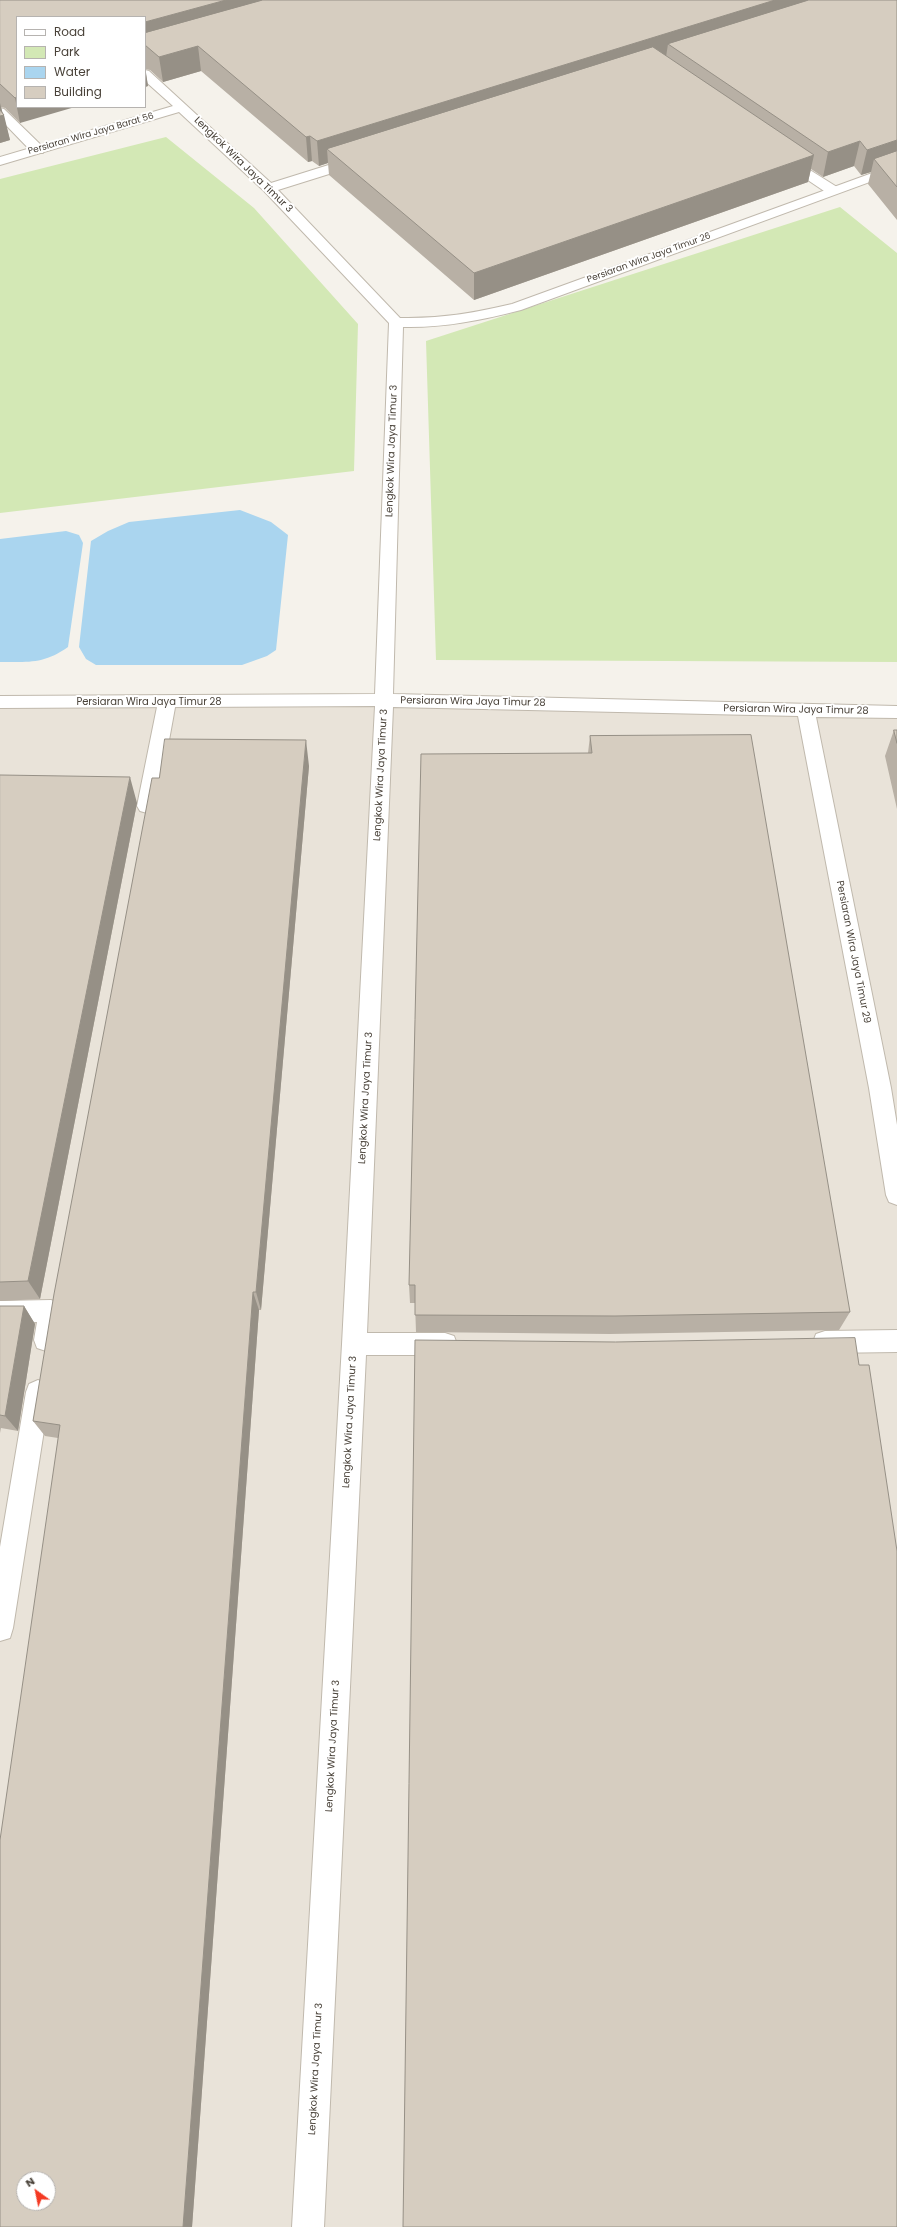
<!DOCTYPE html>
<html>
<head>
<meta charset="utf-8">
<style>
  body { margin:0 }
  #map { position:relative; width:897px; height:2227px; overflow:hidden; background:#f5f2eb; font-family:Poppins,sans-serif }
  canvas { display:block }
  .legend { position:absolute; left:16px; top:16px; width:130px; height:92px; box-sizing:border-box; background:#fff; border:1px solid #b6b3b0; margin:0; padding:5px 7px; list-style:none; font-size:12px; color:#494239 }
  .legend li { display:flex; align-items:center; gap:8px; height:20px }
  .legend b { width:20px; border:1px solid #b6b3b0 }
  .north { position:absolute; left:16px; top:2171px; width:40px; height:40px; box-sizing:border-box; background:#fff; border:1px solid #b6b3b0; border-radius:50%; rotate:327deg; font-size:11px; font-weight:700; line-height:16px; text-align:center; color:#494239 }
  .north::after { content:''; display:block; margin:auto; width:14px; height:18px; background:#f43a23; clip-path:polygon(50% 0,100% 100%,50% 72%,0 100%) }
</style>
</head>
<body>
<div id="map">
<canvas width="897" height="2227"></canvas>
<ul class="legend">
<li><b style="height:5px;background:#fff"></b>Road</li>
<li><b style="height:11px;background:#d3e8b5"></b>Park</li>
<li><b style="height:11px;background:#aad5ef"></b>Water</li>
<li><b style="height:11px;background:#d6cdc0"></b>Building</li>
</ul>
<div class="north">N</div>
</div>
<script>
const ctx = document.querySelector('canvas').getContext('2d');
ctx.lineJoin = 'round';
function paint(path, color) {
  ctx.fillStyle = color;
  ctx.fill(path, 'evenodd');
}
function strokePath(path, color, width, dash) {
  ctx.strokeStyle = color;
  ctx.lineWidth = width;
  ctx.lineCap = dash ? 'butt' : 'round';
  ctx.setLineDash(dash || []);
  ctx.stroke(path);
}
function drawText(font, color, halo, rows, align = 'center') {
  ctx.font = font + ' Poppins,sans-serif';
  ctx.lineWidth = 4;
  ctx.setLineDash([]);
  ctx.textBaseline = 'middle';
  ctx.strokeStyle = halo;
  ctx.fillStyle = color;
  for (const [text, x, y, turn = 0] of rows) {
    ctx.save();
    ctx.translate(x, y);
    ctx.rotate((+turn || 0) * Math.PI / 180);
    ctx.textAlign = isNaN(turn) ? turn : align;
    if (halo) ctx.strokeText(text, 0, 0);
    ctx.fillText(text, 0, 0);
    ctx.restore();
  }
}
paint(new Path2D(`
  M 0,703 L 897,713 L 897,2227 L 0,2227 ZM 24,2179 L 48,2179 L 48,2203 L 24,2203 Z`), '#e9e3d9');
paint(new Path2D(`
  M 166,137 L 254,208 L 358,324 L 354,471 L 0,513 L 0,179 Z
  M 840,207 L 897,253 L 897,662 L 436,660 L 426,341 Z`), '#d3e8b5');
paint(new Path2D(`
  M 240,510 L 271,522 L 288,535 L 276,650 L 267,656 L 242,665 L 96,665 L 86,659 L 79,647 L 91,541 L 108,531 L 129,522 Z
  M 66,531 L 79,535 L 83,543 L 68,647 C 44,664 29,662 0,662 L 0,539 Z`), '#aad5ef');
const lane = new Path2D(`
  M 0,108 L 4,109 L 43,147 L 44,150 L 43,153 L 33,153 L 0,119 Z
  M 786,155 L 837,187 L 839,190 L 837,193 L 827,193 L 781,162 L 780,159 Z
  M 167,696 L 173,697 L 176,702 L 157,806 L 154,811 L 147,813 L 140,811 L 137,806 L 158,702 L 161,697 Z
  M 51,1300 L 59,1303 C 65,1316 60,1335 55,1348 L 46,1351 L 37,1348 L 34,1340 L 37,1322 L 0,1323 L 0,1301 Z
  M 38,1380 L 47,1384 L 50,1392 L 13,1628 L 10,1638 L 0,1641 L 0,1547 L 26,1392 L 29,1384 Z`);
const street = new Path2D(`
  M 145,70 L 149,71 L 271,183 L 351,158 L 361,158 L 362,161 L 361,164 L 278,190 L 400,318 C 440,319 473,313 512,304 L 897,164 L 897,172 L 521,310 C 482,320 444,328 403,327 L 393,694 L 897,706 L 897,718 L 816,717 L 891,1088 L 897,1125 L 897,1205 L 889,1202 L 886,1195 L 869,1088 L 798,716 L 393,707 L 367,1333 L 445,1333 L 454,1336 L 457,1344 L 454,1352 L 445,1355 L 366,1355 L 324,2227 L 292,2227 L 342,1344 L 375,706 L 0,708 L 0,696 L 375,694 L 389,323 L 264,191 L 179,112 L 0,165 L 0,157 L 173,106 L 145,81 Z
  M 897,1330 L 897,1352 L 825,1353 L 816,1350 L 813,1342 L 816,1334 L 825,1331 Z`);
strokePath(lane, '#c0b9ad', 2);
strokePath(street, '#c0b9ad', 2);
paint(lane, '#fff');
paint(street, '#fff');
paint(new Path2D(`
  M 0,0 L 897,0 L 897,220 L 868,184 L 871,172 L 861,175 L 854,166 L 823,177 L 811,169 L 808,182 L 474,300 L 329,175 L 328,163 L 319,166 L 312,161 L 308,162 L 201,71 L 163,82 L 150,70 L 145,69 L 148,86 L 145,87 L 145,17 L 20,123 L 5,108 L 1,107 L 10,140 L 0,143 Z
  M 894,730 L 897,730 L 897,809 L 885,756 Z
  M 590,736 L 850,1312 L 839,1330 L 610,1334 L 416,1332 L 415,1303 L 410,1303 L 409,1285 L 588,753 Z
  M 309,766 L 261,1310 L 259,1310 L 192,2227 L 0,2227 L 58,1438 L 45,1436 L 33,1421 L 159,778 Z
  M 0,775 L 137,803 L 40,1299 L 0,1301 Z
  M 0,1306 L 24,1306 L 35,1324 L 18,1431 L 1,1428 L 0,1433 Z`), '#b8b0a5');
paint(new Path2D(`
  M 226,0 L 315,0 L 146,45 L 145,45 L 145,22 Z
  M 775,0 L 848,0 L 668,44 L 666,57 L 327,149 L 328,163 L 319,166 L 317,141 Z
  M 198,46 L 201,71 L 163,82 L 159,57 Z
  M 145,66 L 148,86 L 145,87 Z
  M 17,97 L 17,107 L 75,107 L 20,123 L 15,98 Z
  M 0,103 L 3,115 L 4,115 L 10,140 L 0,143 Z
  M 310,136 L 312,161 L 308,162 L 306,137 Z
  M 897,140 L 897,163 L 874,159 L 871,172 L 861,175 L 867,150 Z
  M 860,141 L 854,166 L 823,177 L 828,152 Z
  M 814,155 L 808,182 L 474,300 L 474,273 Z
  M 306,740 L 309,766 L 261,1310 L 256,1292 Z
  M 130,777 L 137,803 L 40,1299 L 28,1281 Z
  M 253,1292 L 259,1310 L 192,2227 L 183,2227 Z
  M 24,1306 L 35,1324 L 18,1431 L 5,1416 Z`), '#969086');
const building = new Path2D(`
  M 0,0 L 226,0 L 145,22 L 145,17 L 17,17 L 17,97 L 15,98 L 0,84 Z
  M 263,0 L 775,0 L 317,141 L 310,136 L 306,137 L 198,46 L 159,57 L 145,45 L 145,33 Z
  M 809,0 L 897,0 L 897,140 L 867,150 L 860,141 L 828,152 L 668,44 Z
  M 653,47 L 814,155 L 474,273 L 327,149 Z
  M 0,110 L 4,115 L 0,116 Z
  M 897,151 L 897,187 L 874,159 Z
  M 894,730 L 897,730 L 897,743 Z
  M 751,735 L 850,1312 L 615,1316 L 415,1315 L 415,1285 L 409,1285 L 421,754 L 592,753 L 590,736 Z
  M 165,739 L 306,740 L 256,1292 L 253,1292 L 183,2227 L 0,2227 L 0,1840 L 60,1425 L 33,1421 L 54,1294 L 152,778 L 159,778 ZM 24,2179 L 48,2179 L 48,2203 L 24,2203 Z
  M 0,775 L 130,777 L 28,1281 L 0,1282 Z
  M 0,1306 L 24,1306 L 5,1416 L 0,1415 Z
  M 855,1338 L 859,1365 L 869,1365 L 897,1551 L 897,2227 L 403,2227 L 415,1340 L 615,1342 Z`);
paint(building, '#d6cdc0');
strokePath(building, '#969086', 1);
drawText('9px', '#494239', '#fff', [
  ["Persiaran Wira Jaya Barat 56",91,134,-16],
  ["Persiaran Wira Jaya Timur 26",649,258,-20]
]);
drawText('10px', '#494239', '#fff', [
  ["Lengkok Wira Jaya Timur 3",243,165,44],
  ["Lengkok Wira Jaya Timur 3",392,451,-88],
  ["Persiaran Wira Jaya Timur 28",149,702],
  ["Persiaran Wira Jaya Timur 28",473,702,1],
  ["Persiaran Wira Jaya Timur 28",796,710,1],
  ["Lengkok Wira Jaya Timur 3",381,775,-87],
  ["Persiaran Wira Jaya Timur 29",853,952,79],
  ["Lengkok Wira Jaya Timur 3",366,1098,-87],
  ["Lengkok Wira Jaya Timur 3",350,1422,-87],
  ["Lengkok Wira Jaya Timur 3",333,1746,-87],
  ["Lengkok Wira Jaya Timur 3",316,2069,-87]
]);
</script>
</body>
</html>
